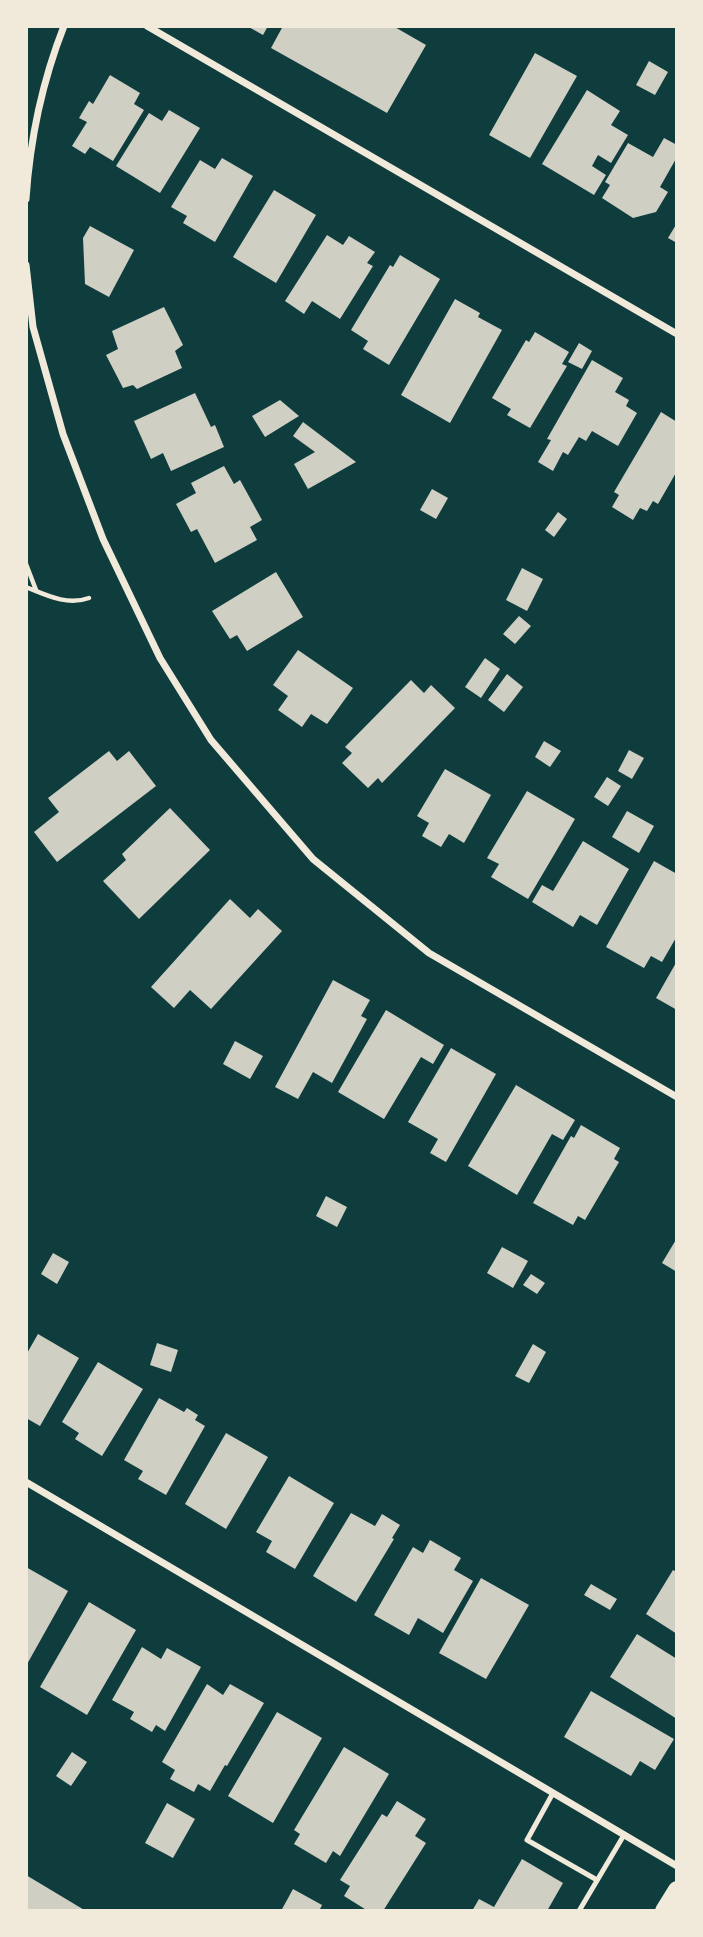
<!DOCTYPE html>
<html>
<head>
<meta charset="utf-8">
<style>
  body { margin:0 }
  #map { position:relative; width:703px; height:1937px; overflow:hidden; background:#0f3d3e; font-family:"Sofia Sans Condensed",sans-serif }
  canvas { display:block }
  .frame { position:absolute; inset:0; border:28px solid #f1e9da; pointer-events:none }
</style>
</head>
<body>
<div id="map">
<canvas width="703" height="1937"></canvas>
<div class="frame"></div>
</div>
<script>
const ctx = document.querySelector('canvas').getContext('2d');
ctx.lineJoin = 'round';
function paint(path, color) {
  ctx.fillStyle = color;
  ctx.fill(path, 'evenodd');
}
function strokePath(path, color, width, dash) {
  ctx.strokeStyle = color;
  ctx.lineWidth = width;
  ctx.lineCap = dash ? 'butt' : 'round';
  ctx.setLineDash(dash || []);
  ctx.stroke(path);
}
paint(new Path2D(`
  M 247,26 L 268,26 L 263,35 Z
  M 283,26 L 393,26 L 426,45 L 387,113 L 271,48 Z
  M 535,53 L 577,76 L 530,158 L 489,135 Z
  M 649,61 L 668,72 L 655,95 L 636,85 Z
  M 110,75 L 140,93 L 134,104 L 144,110 L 113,161 L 90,147 L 85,154 L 72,146 L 87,122 L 79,118 L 89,101 L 93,104 Z
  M 587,90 L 620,111 L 611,125 L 628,135 L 611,163 L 598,155 L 592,166 L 606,175 L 594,195 L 542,164 Z
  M 169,110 L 200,128 L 160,193 L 116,166 L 149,113 L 162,121 Z
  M 664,138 L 677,145 L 677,157 L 660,187 L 668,192 L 656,212 L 633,218 L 602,198 L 610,185 L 605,182 L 628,143 L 653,157 Z
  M 222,158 L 253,176 L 215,242 L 183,223 L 187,216 L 171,207 L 200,160 L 215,169 Z
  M 274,190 L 316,215 L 276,283 L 233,257 Z
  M 677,223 L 677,243 L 668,238 Z
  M 90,226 L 134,250 L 109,297 L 85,284 L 83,238 Z
  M 327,235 L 343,245 L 349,236 L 375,252 L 367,263 L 373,266 L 340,319 L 312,301 L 304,314 L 285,301 Z
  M 400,255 L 440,279 L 389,365 L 363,349 L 368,341 L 351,330 L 390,265 L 393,267 Z
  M 455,299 L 480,313 L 478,317 L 502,330 L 450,423 L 401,395 Z
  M 164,307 L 183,345 L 175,351 L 182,368 L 137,389 L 133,385 L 123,388 L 106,355 L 118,349 L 112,331 Z
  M 535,332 L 569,352 L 562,364 L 567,366 L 530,428 L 507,415 L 511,409 L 492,398 L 526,340 L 529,342 Z
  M 579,343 L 592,351 L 582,369 L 568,362 Z
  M 592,360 L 623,378 L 615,392 L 629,400 L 626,406 L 637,413 L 618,446 L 592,431 L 586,441 L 579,437 L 568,455 L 563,452 L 553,471 L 538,462 L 551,440 L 547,439 Z
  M 195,393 L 211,427 L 215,425 L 224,447 L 171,471 L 163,453 L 151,459 L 134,421 Z
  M 280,400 L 299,416 L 265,437 L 252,416 Z
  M 661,412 L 677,422 L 677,471 L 658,504 L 653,501 L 647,511 L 640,508 L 633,520 L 612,507 L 619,495 L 614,492 Z
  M 303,422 L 356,462 L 308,489 L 294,464 L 315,452 L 293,436 Z
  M 224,466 L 234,484 L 240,480 L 262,520 L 250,527 L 257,540 L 215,563 L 197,529 L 191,532 L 176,504 L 196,493 L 191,483 Z
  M 432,489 L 448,498 L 436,519 L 420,510 Z
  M 558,512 L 567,519 L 554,537 L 545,530 Z
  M 522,568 L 543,579 L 527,611 L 506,600 Z
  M 276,572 L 303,617 L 247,651 L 237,635 L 230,639 L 212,611 Z
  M 519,616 L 531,626 L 515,644 L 503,634 Z
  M 298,650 L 353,688 L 327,724 L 311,714 L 302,727 L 278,710 L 288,696 L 273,685 Z
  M 485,658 L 500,669 L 481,698 L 465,687 Z
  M 507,674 L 523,687 L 504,712 L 488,700 Z
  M 411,680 L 424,693 L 431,685 L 455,708 L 382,783 L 378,778 L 368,788 L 342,763 L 352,753 L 345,747 Z
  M 544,741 L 561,751 L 550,767 L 535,757 Z
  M 629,750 L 644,758 L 632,779 L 618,771 Z
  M 109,751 L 117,761 L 129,751 L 156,786 L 57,862 L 34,832 L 59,812 L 48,798 Z
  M 445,769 L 491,795 L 464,843 L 449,834 L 441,847 L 422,836 L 429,823 L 417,816 Z
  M 607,777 L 621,786 L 608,806 L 594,797 Z
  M 527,791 L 575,819 L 528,899 L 491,877 L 499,864 L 487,858 Z
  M 170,808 L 210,850 L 139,919 L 103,881 L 126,860 L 122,854 Z
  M 627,811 L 654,826 L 639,853 L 612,837 Z
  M 583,841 L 629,869 L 597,925 L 580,915 L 573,927 L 532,902 L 542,885 L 553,891 Z
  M 654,861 L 677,874 L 677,936 L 662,962 L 651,956 L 644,968 L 606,947 Z
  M 230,899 L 250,918 L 258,909 L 282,931 L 211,1009 L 190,990 L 174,1008 L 151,987 Z
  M 677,961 L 677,1010 L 656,998 Z
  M 333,980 L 370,1000 L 361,1016 L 367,1019 L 332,1083 L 313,1072 L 298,1099 L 275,1087 Z
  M 386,1010 L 444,1045 L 433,1064 L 421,1057 L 384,1119 L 338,1092 Z
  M 235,1041 L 263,1056 L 250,1079 L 223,1064 Z
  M 451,1048 L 496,1074 L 446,1162 L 430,1153 L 438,1139 L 408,1122 Z
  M 516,1085 L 575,1120 L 563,1140 L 552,1134 L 517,1195 L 468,1166 Z
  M 581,1125 L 620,1148 L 614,1159 L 619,1162 L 585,1220 L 578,1216 L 573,1225 L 533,1203 L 571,1136 L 574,1138 Z
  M 326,1196 L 347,1207 L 337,1227 L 316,1216 Z
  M 677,1238 L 677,1272 L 662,1263 Z
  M 502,1247 L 528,1261 L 513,1288 L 487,1273 Z
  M 53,1253 L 69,1262 L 57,1284 L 41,1274 Z
  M 531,1274 L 545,1283 L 537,1294 L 523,1285 Z
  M 38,1334 L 79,1358 L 40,1426 L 26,1418 L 26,1355 Z
  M 157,1343 L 178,1350 L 171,1372 L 150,1365 Z
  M 533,1344 L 546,1352 L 529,1383 L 515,1376 Z
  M 98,1362 L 143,1389 L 102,1456 L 75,1439 L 79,1433 L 62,1422 Z
  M 159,1398 L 184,1412 L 187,1408 L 198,1415 L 195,1420 L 205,1426 L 166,1495 L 138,1479 L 143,1471 L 124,1460 Z
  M 226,1433 L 268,1457 L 226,1529 L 185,1504 Z
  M 289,1476 L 334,1503 L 295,1569 L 266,1552 L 272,1541 L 256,1532 Z
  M 351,1513 L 375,1526 L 382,1514 L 400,1525 L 392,1538 L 394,1539 L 356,1602 L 313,1576 Z
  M 430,1540 L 461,1558 L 454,1570 L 473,1581 L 443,1633 L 418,1618 L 409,1635 L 374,1615 L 413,1547 L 423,1553 Z
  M 26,1567 L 68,1591 L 26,1666 Z
  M 673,1570 L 677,1572 L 677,1634 L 646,1614 Z
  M 481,1578 L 529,1605 L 486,1679 L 439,1653 Z
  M 591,1584 L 617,1599 L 610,1610 L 584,1595 Z
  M 89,1602 L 136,1630 L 87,1715 L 40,1687 Z
  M 637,1634 L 677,1659 L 677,1719 L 610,1677 Z
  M 142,1647 L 161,1659 L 167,1648 L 201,1667 L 165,1731 L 156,1725 L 152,1732 L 130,1719 L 134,1712 L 112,1700 Z
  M 207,1684 L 223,1695 L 230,1684 L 264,1703 L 227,1766 L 225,1765 L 210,1791 L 198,1784 L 194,1792 L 170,1779 L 175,1770 L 162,1762 Z
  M 591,1691 L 674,1739 L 655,1770 L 640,1761 L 631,1776 L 564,1737 Z
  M 277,1712 L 322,1738 L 273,1823 L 228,1796 Z
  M 344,1747 L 389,1774 L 340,1856 L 333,1851 L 326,1863 L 294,1844 L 300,1834 L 294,1830 Z
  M 72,1752 L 87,1762 L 71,1786 L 56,1776 Z
  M 397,1801 L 426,1819 L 415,1836 L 426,1843 L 383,1911 L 368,1911 L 344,1896 L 350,1886 L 340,1880 L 382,1814 L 387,1817 Z
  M 167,1803 L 195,1819 L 173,1858 L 145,1843 Z
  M 522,1859 L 563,1883 L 547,1911 L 472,1911 L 479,1899 L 494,1907 Z
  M 26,1875 L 86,1911 L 26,1911 Z
  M 293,1889 L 322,1905 L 319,1911 L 281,1911 Z`), '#cfcfc3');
strokePath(new Path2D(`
  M 26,564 L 36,590
  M 26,587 C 46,595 67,606 89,598`), '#f1e9da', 4.5);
strokePath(new Path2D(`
  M 553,1793 L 527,1840 L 597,1880
  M 579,1911 L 624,1835`), '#f1e9da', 5);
strokePath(new Path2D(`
  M 147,26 L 677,334
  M 26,199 C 30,139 42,82 64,26
  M 26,265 L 33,327 L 63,434 L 103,539 L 160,658 L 211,740 L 313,859 L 429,953 L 677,1097
  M 26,1482 L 677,1866`), '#f1e9da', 7);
strokePath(new Path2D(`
  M 664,1911 L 677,1890`), '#f1e9da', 18);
</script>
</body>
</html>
